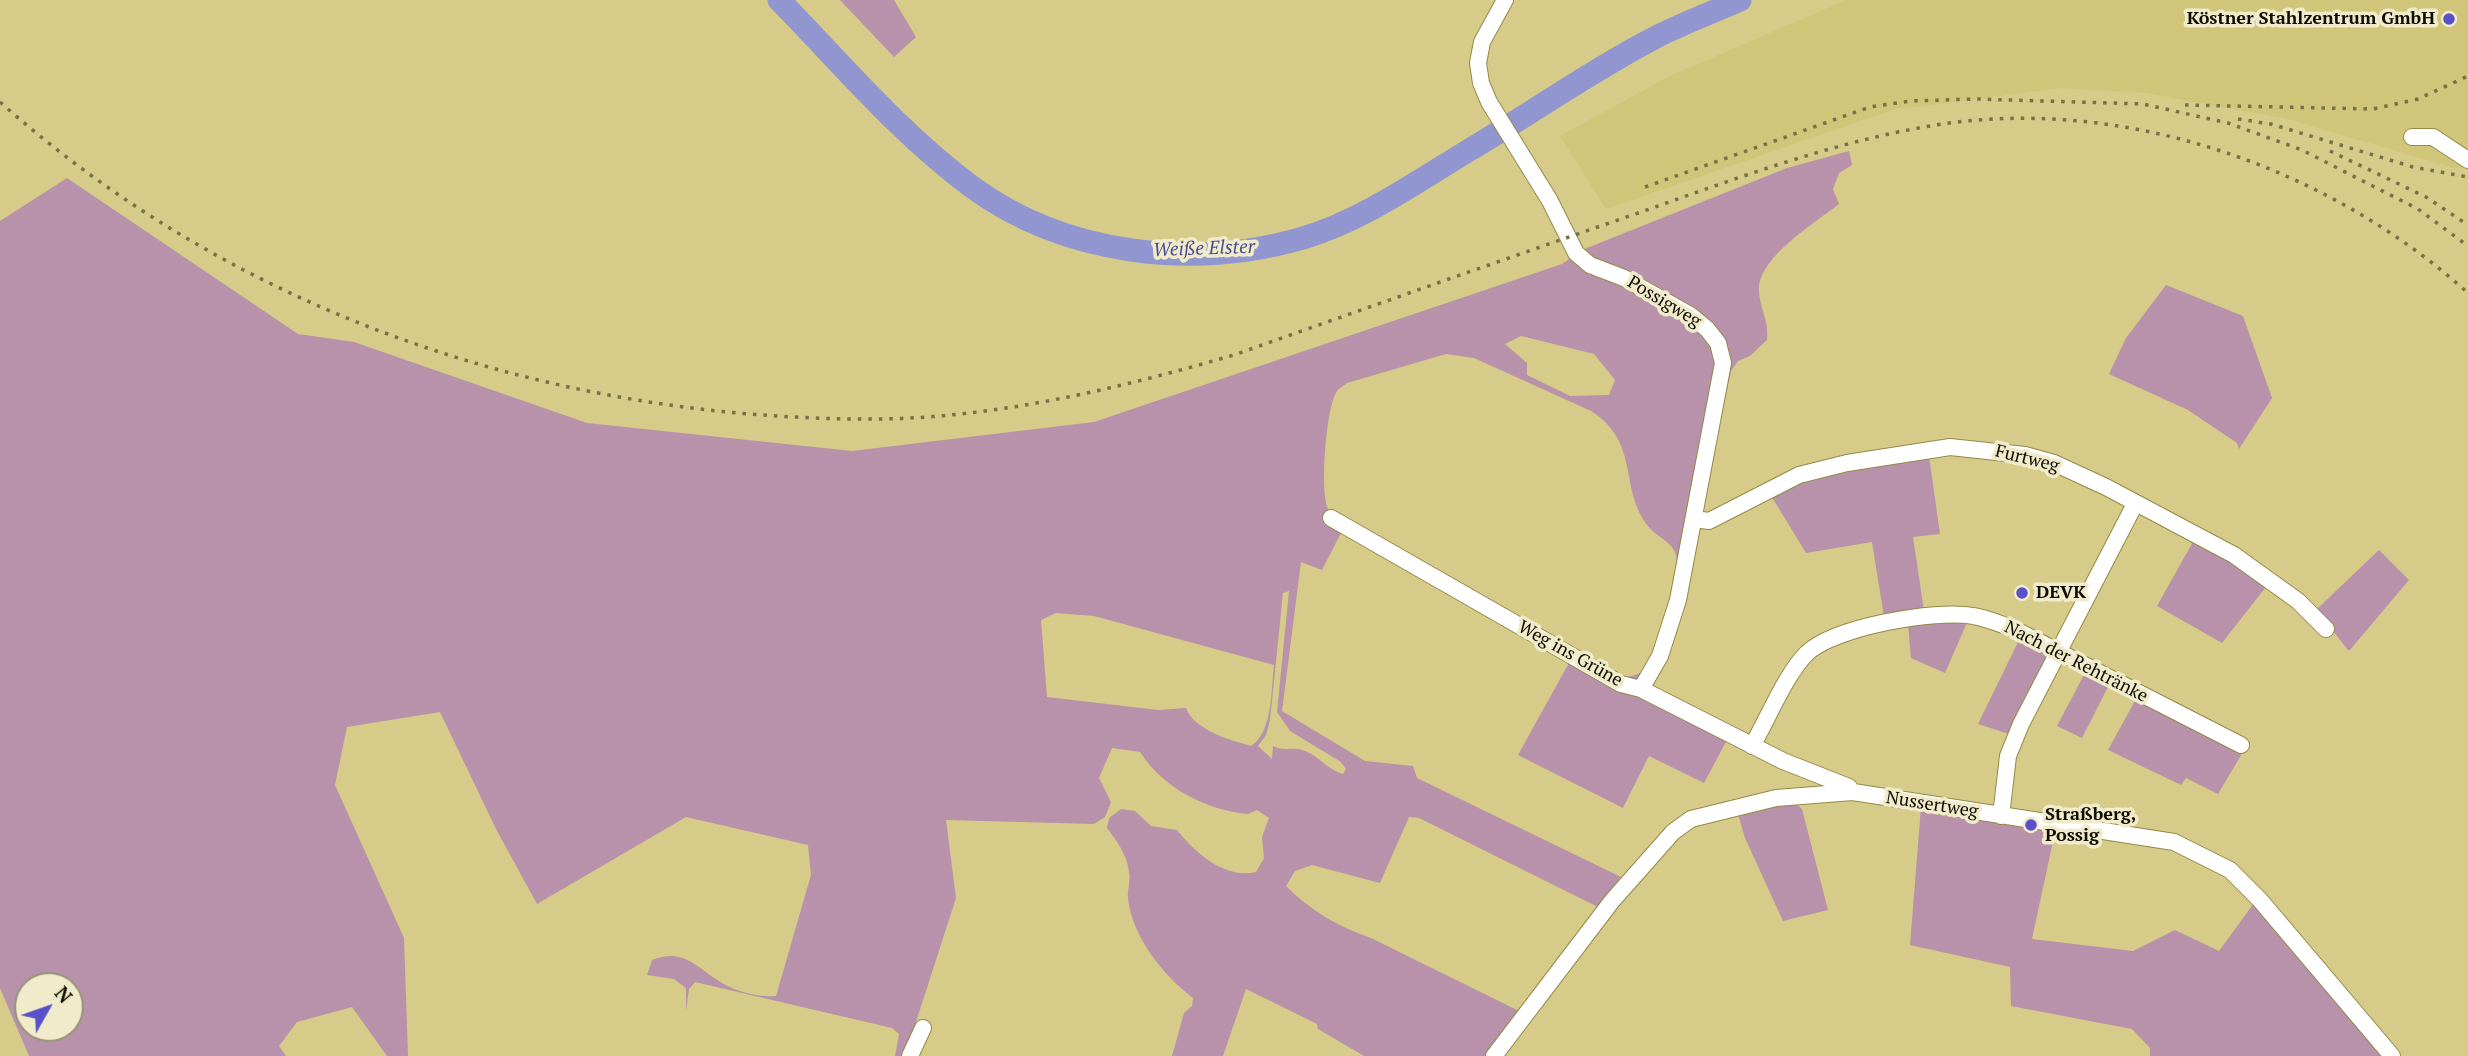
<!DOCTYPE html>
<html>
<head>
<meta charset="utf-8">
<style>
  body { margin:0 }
  #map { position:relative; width:2468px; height:1056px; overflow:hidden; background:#d6cb88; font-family:"PT Serif",serif }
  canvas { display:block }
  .north { position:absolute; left:14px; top:972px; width:70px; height:70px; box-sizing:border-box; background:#f0ebca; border:2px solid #969279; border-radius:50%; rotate:50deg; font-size:19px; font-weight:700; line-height:28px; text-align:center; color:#100c00 }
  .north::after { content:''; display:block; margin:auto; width:24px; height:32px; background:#5851c9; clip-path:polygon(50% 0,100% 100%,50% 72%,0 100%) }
</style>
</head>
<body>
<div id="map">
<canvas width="2468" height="1056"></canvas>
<div class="north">N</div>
</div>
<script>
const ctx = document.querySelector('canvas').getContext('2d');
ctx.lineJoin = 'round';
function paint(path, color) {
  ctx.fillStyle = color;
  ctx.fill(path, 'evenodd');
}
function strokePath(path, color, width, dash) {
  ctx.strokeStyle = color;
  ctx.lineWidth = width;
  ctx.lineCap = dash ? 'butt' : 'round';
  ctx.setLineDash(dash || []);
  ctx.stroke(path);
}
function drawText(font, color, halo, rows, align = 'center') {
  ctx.font = font + ' "PT Serif",serif';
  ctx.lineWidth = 7;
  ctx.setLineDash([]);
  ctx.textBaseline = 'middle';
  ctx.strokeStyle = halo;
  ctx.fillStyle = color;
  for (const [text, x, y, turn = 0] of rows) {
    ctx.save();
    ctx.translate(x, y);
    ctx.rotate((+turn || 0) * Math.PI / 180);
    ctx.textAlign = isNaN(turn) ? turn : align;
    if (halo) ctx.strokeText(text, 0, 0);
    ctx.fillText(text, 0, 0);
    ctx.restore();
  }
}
paint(new Path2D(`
  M 1846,0 L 2468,0 L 2468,167 L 2454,168 L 2288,119 L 2147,93 L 2061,88 L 1892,110 L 1606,209 L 1560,136 L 1668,77 Z`), '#d0c579');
paint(new Path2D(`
  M 840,0 L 894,0 L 916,37 L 894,57 Z
  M 1849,151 L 1852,165 L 1839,173 L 1833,189 L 1839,204 C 1815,223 1757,258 1759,291 C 1760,310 1769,319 1767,340 L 1750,356 L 1738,361 L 1731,371 L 1724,404 L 1711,421 L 1664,637 L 1638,681 L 1632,683 L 1343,529 L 1322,570 L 1301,562 L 1282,711 L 1365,761 L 1413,766 L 1417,778 L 1621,877 L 1598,907 L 1419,818 L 1409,817 L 1380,883 L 1312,865 L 1295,871 L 1286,886 C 1310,910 1338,927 1371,938 L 1521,1012 L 1486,1056 L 1364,1056 L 1318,1029 L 1317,1024 L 1246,989 L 1223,1056 L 1172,1056 L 1184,1013 L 1192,1006 L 1193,998 C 1163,975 1133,938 1128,899 C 1127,890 1131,881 1129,872 C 1127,855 1117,841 1107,828 L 1109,818 L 1121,809 L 1135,811 L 1151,826 L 1177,830 C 1195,853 1225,879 1256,872 L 1264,858 L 1262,837 L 1269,818 L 1257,810 L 1248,814 C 1206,810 1163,788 1140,752 L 1112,748 L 1099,778 L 1111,802 L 1105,817 L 1094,824 L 946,820 L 956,898 L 905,1056 L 895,1056 L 899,1034 L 892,1028 L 695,982 L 689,989 L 686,1011 L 686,988 L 674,979 L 647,975 L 652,960 C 684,947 697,968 722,983 C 734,991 761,998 776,996 L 811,875 L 808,845 L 686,817 L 537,904 L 496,829 L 440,712 L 347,727 L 335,785 L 404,938 L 408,1056 L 387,1056 L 352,1007 L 297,1022 L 279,1046 L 286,1056 L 29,1056 L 0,988 L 0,221 L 67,178 L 298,334 L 354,342 L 587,423 L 852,451 L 1094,422 L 1562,264 L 1582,250 L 1787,168 ZM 1521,336 L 1594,354 L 1615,380 L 1609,395 L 1570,396 L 1527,375 L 1527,363 L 1505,344 ZM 1446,354 L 1474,358 L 1591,411 C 1641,443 1618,487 1648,526 C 1658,539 1676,542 1677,561 C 1679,585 1659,656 1641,672 C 1637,675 1631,676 1626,677 L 1614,672 L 1329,511 C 1319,495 1326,413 1335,395 C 1337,389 1342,387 1347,383 ZM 1289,591 L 1277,712 L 1290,731 L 1341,762 L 1346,769 L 1343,774 C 1329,771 1319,756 1305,751 C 1293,746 1285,752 1273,746 L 1272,759 L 1258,746 L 1266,735 L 1270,720 L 1283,593 ZM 1056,613 L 1094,616 L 1274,665 C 1271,689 1273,732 1251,746 C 1230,740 1194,730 1186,708 L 1158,710 L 1047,697 L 1041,620 ZM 28,986 L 70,986 L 70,1028 L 28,1028 Z
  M 2166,285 L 2243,316 L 2272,398 L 2239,449 L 2237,443 L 2188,410 L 2109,374 L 2126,338 Z
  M 1929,456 L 1940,534 L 1913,537 L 1924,611 L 1884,617 L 1872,542 L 1806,553 L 1770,494 L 1806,475 Z
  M 2194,540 L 2269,583 L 2222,643 L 2157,606 Z
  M 2379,550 L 2409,580 L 2349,651 L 2316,610 Z
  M 1969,618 L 1945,673 L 1911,658 L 1908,625 Z
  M 2021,636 L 2045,649 L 2047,660 L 2012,735 L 1978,724 Z
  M 1570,661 L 1728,738 L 1704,783 L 1649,756 L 1623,808 L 1518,755 Z
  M 2086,671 L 2110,683 L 2082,738 L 2057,726 Z
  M 2137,697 L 2243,752 L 2218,794 L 2186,778 L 2181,785 L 2108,750 Z
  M 1790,799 L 1802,809 L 1828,910 L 1783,921 L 1745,838 L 1738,814 Z
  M 1921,807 L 2055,832 L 2032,939 L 2133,951 L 2175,930 L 2219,951 L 2254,903 L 2382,1056 L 2150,1056 L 2150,1048 L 2132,1029 L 2011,1006 L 2010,967 L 1910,945 Z`), '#b792aa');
strokePath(new Path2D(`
  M 779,0 C 841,63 900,134 972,187 C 1065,255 1193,270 1303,238 C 1363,220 1418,181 1471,149 C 1533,112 1594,69 1658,36 C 1684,23 1713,12 1740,0`), '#9195d0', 23);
const minor = new Path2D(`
  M 1505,0 L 1482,42 L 1478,63 L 1481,83 L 1489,102 L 1550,201 L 1576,253 L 1590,265 L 1624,278 L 1690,315 L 1707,329 L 1718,343 L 1723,363 L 1678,600 L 1660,656 L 1641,689
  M 2412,137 L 2433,137 L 2468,160
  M 1331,518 L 1621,684 L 1641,689 L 1783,761 L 1849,787
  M 1694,519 L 1709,521 L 1799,475 L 1847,463 L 1950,447 L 2025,455 L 2054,463 L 2106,487 L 2234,555 L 2298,601 L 2326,629
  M 1752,746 C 1768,719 1785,675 1807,653 C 1835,627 1935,609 1973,616 C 1987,618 2000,624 2014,629 L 2241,745
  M 2001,816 L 2008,756 L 2021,724 L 2135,504
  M 910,1056 L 923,1028
  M 1494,1056 L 1612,901 L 1673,832 L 1691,819 L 1776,798 L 1853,792 L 2174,842 L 2230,870 L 2260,900 L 2392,1056`);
strokePath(minor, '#948a48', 18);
strokePath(minor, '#fff', 16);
strokePath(new Path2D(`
  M 0,102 C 236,312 542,416 857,419 C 985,421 1113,390 1234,355 C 1361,310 1488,265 1615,221 C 1717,186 1817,146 1924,127 C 2115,92 2326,165 2468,293
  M 2185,105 L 2373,109 L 2418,99 L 2468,76
  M 2238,119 L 2271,124 L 2413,167 L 2468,177
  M 2330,151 L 2426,197 L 2468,225
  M 1645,187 L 1870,107 L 1910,101 L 1977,99 L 2143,104 L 2228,123 L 2302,150 L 2418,209 L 2468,246`), '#787148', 3.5, [3.5, 7]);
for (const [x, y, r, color] of [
  [2449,19,7,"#5851c9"],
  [2022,593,7,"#5851c9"],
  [2031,825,7,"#5851c9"]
]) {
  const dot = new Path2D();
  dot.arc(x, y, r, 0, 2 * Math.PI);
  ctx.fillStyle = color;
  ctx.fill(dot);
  strokePath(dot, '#f0ebca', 2.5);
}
drawText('bold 18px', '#100c00', '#f0ebca', [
  ["Köstner Stahlzentrum GmbH",2435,19,"right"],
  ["DEVK",2036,593],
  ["Straßberg,",2045,815],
  ["Possig",2045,836]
], 'left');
drawText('18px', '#100c00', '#f0ebca', [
  ["Possigweg",1664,302,31],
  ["Furtweg",2027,459,14],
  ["Weg ins Grüne",1570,654,29],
  ["Nach der Rehtränke",2076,662,27],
  ["Nussertweg",1932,805,9]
]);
drawText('italic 19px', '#4b4c94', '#f0ebca', [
  ["Weiße Elster",1204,249,-2]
]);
</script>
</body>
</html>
